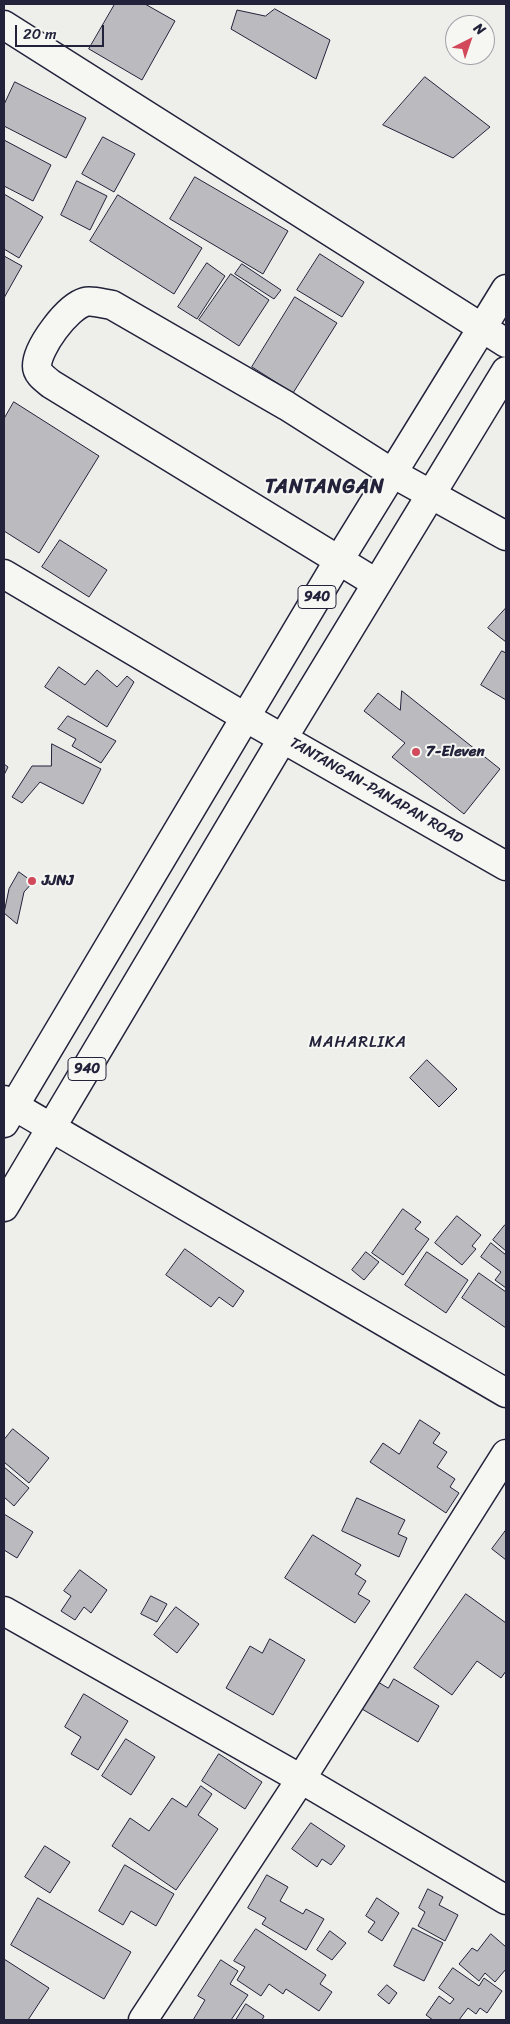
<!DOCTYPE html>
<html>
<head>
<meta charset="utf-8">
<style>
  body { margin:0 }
  #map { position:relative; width:510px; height:2024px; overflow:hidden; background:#eeeeeb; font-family:Sriracha,sans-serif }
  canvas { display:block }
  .frame { position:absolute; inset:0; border:5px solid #22223b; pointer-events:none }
  .north { position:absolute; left:445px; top:15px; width:50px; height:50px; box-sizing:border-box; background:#f6f6f2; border:1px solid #a1a1a9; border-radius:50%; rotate:41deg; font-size:14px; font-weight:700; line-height:20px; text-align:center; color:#22223b }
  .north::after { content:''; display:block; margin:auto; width:18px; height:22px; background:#d1495b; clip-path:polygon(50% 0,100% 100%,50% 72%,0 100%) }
  .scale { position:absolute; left:15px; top:25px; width:89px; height:22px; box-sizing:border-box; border:2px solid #22223b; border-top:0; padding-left:6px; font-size:15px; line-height:18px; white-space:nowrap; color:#22223b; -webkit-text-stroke:4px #f6f6f2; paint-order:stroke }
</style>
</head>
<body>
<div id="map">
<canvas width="510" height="2024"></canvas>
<div class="frame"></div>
<div class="north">N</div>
<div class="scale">20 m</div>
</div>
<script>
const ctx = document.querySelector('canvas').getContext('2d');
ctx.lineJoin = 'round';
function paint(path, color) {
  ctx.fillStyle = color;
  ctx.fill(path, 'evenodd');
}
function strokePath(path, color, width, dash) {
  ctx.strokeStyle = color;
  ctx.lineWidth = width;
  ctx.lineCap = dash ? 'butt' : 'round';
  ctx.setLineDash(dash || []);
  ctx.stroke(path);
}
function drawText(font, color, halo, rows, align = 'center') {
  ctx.font = font + ' Sriracha,sans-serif';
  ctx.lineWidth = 4;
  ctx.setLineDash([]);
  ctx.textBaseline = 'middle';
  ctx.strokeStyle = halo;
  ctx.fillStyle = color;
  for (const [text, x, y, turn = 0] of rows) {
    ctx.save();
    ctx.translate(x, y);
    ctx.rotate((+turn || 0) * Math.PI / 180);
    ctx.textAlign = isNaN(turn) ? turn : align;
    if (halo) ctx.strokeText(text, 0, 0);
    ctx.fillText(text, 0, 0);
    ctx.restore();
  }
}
const building = new Path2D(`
  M 115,4 L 145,4 L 175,21 L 142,80 L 89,49 Z
  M 275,9 L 330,40 L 316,79 L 231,29 L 237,10 L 265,16 Z
  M 425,77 L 490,127 L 453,158 L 383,125 Z
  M 15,82 L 86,118 L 66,158 L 4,126 L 4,105 Z
  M 103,137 L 135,154 L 114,192 L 82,174 Z
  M 4,140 L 51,165 L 33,201 L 4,186 Z
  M 195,177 L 288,231 L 263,274 L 170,219 Z
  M 77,181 L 107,196 L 90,230 L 61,215 Z
  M 4,194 L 43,217 L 19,258 L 4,249 Z
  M 118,195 L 202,248 L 174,294 L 90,241 Z
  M 320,254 L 364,282 L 342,317 L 297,290 Z
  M 4,256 L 22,266 L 4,298 Z
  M 207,263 L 225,276 L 197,319 L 178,307 Z
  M 242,264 L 281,290 L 274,299 L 235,274 Z
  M 231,274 L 269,300 L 239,346 L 199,320 Z
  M 295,297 L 337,323 L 293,393 L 252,367 Z
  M 14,402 L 99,456 L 39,553 L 4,531 L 4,419 Z
  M 60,540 L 107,570 L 89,597 L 42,567 Z
  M 506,608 L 506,642 L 488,628 Z
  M 502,651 L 506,653 L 506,700 L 481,685 Z
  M 59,667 L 85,685 L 97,670 L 117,687 L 127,676 L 134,682 L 107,727 L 45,687 Z
  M 402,691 L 500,769 L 464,814 L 392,757 L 405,743 L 364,711 L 378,693 L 400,710 Z
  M 68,716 L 116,741 L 101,763 L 72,746 L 76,739 L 58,729 Z
  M 52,744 L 101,769 L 83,804 L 40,782 L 22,803 L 12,797 L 32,766 L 51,766 Z
  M 4,764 L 8,767 L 4,775 Z
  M 19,872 L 33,882 L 24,892 L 17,924 L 4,913 L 9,889 Z
  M 427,1060 L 457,1089 L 439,1107 L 410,1078 Z
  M 403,1209 L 421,1222 L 415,1229 L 429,1239 L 403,1275 L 372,1253 Z
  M 457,1216 L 481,1235 L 472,1246 L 476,1249 L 462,1265 L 435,1243 Z
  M 505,1225 L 506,1225 L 506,1251 L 493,1240 Z
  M 491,1243 L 506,1255 L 506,1288 L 495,1280 L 501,1272 L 481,1257 Z
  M 185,1249 L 244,1291 L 233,1307 L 219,1297 L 211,1307 L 166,1275 Z
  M 366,1252 L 379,1262 L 364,1280 L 352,1270 Z
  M 427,1252 L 468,1280 L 446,1313 L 405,1285 Z
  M 479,1273 L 506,1292 L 506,1328 L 462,1298 Z
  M 420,1420 L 440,1433 L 433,1443 L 447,1452 L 437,1467 L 455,1479 L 450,1487 L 459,1493 L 446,1513 L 370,1462 L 383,1443 L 399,1454 Z
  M 13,1429 L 49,1458 L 29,1483 L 4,1462 L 4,1440 Z
  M 4,1467 L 29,1488 L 14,1506 L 4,1497 Z
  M 357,1498 L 405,1520 L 398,1534 L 407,1538 L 399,1557 L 342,1531 Z
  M 4,1514 L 33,1532 L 17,1558 L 4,1550 Z
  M 506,1530 L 506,1560 L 492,1549 Z
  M 313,1535 L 361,1565 L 355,1574 L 366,1581 L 358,1594 L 370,1601 L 355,1623 L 285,1578 Z
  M 80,1570 L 107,1590 L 91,1613 L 84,1607 L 75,1620 L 61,1611 L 71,1596 L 64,1591 Z
  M 466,1594 L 506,1623 L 506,1671 L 501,1678 L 477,1661 L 452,1695 L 414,1668 Z
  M 151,1596 L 167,1604 L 157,1622 L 141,1614 Z
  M 176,1607 L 199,1624 L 177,1653 L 154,1635 Z
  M 270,1639 L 305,1660 L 273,1715 L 226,1688 L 250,1646 L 262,1653 Z
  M 394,1679 L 439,1706 L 418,1742 L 362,1709 L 378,1682 L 388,1688 Z
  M 84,1694 L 128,1721 L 98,1770 L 71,1754 L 81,1737 L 65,1727 Z
  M 126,1739 L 155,1757 L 131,1795 L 102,1776 Z
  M 219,1754 L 262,1782 L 245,1809 L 202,1781 Z
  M 201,1786 L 212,1794 L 198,1815 L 218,1829 L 176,1890 L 112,1846 L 130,1818 L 149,1831 L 172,1798 L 186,1807 Z
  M 311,1823 L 345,1846 L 331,1865 L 322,1859 L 317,1867 L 292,1849 Z
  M 45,1846 L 70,1862 L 50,1893 L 25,1877 Z
  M 125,1865 L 174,1894 L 156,1926 L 131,1911 L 123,1925 L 99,1911 Z
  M 267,1875 L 288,1887 L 280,1901 L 303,1914 L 306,1909 L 324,1919 L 306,1950 L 262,1924 L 266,1918 L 248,1908 Z
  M 428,1889 L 443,1897 L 439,1905 L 458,1915 L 445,1941 L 418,1926 L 425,1912 L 419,1908 Z
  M 38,1898 L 131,1952 L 104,1999 L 11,1945 Z
  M 377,1898 L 399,1913 L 382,1941 L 368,1932 L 375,1922 L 366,1916 Z
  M 413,1928 L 443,1943 L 424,1981 L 394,1966 Z
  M 256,1929 L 326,1975 L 320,1984 L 332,1992 L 319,2011 L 286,1989 L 283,1994 L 269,1984 L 261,1996 L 237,1980 L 245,1967 L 234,1961 Z
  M 330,1931 L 346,1943 L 332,1960 L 317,1950 Z
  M 491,1934 L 506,1947 L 506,1969 L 495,1982 L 485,1973 L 479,1981 L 459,1964 L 472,1948 L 477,1951 Z
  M 4,1959 L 49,1988 L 28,2020 L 4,2020 Z
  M 221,1960 L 238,1971 L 230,1984 L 248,1995 L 231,2020 L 193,2020 L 205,2000 L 198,1996 Z
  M 453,1968 L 479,1986 L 484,1978 L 502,1991 L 487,2013 L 480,2008 L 476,2014 L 468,2008 L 459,2020 L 433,2020 L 426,2015 L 439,1996 L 450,2004 L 454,1999 L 439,1988 Z
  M 387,1985 L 397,1993 L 389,2004 L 378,1995 Z
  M 246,2004 L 264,2016 L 262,2020 L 236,2020 Z`);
paint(building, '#bbbbbf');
strokePath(building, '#22223b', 1);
const minor = new Path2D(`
  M 4,25 L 506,343
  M 4,574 L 245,717
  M 376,583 L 51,384 C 45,379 37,374 37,366 C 37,348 67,307 85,302 C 92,300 104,304 112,305 L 287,406 L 394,474 L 506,536
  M 4,1100 L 506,1393
  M 4,1611 L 301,1779 L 506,1900
  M 143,2020 L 301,1779 L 506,1454`);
const major = new Path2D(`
  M 245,717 L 506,866`);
const highway = new Path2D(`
  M 4,1123 L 339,560 L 506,289
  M 4,1207 L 283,738 L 506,371`);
strokePath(minor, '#22223b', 31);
strokePath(major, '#22223b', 31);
strokePath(highway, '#22223b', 31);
strokePath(minor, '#f6f6f2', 28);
strokePath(major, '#f6f6f2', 28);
strokePath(highway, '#f6f6f2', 28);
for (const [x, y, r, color] of [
  [416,752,5,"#d1495b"],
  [32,881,5,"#d1495b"]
]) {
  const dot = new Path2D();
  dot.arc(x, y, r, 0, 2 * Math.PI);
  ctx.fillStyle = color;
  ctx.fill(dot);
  strokePath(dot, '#f6f6f2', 2);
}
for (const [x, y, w] of [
  [317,597,38],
  [87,1069,38]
]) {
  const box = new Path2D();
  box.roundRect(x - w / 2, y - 11.5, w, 23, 4);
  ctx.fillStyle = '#f6f6f2';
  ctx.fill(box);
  strokePath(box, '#22223b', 1);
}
drawText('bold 14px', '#22223b', null, [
  ["940",317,597],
  ["940",87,1069]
]);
drawText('bold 15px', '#22223b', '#f6f6f2', [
  ["7-Eleven",426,752],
  ["JJNJ",42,881]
], 'left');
drawText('15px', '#22223b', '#f6f6f2', [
  ["TANTANGAN-PANAPAN ROAD",376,791,30]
]);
ctx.letterSpacing = '1px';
drawText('16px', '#22223b', '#f6f6f2', [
  ["MAHARLIKA",358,1043]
]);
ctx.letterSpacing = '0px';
ctx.letterSpacing = '1px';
drawText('bold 20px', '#22223b', '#f6f6f2', [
  ["TANTANGAN",325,488]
]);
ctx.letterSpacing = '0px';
</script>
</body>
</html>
